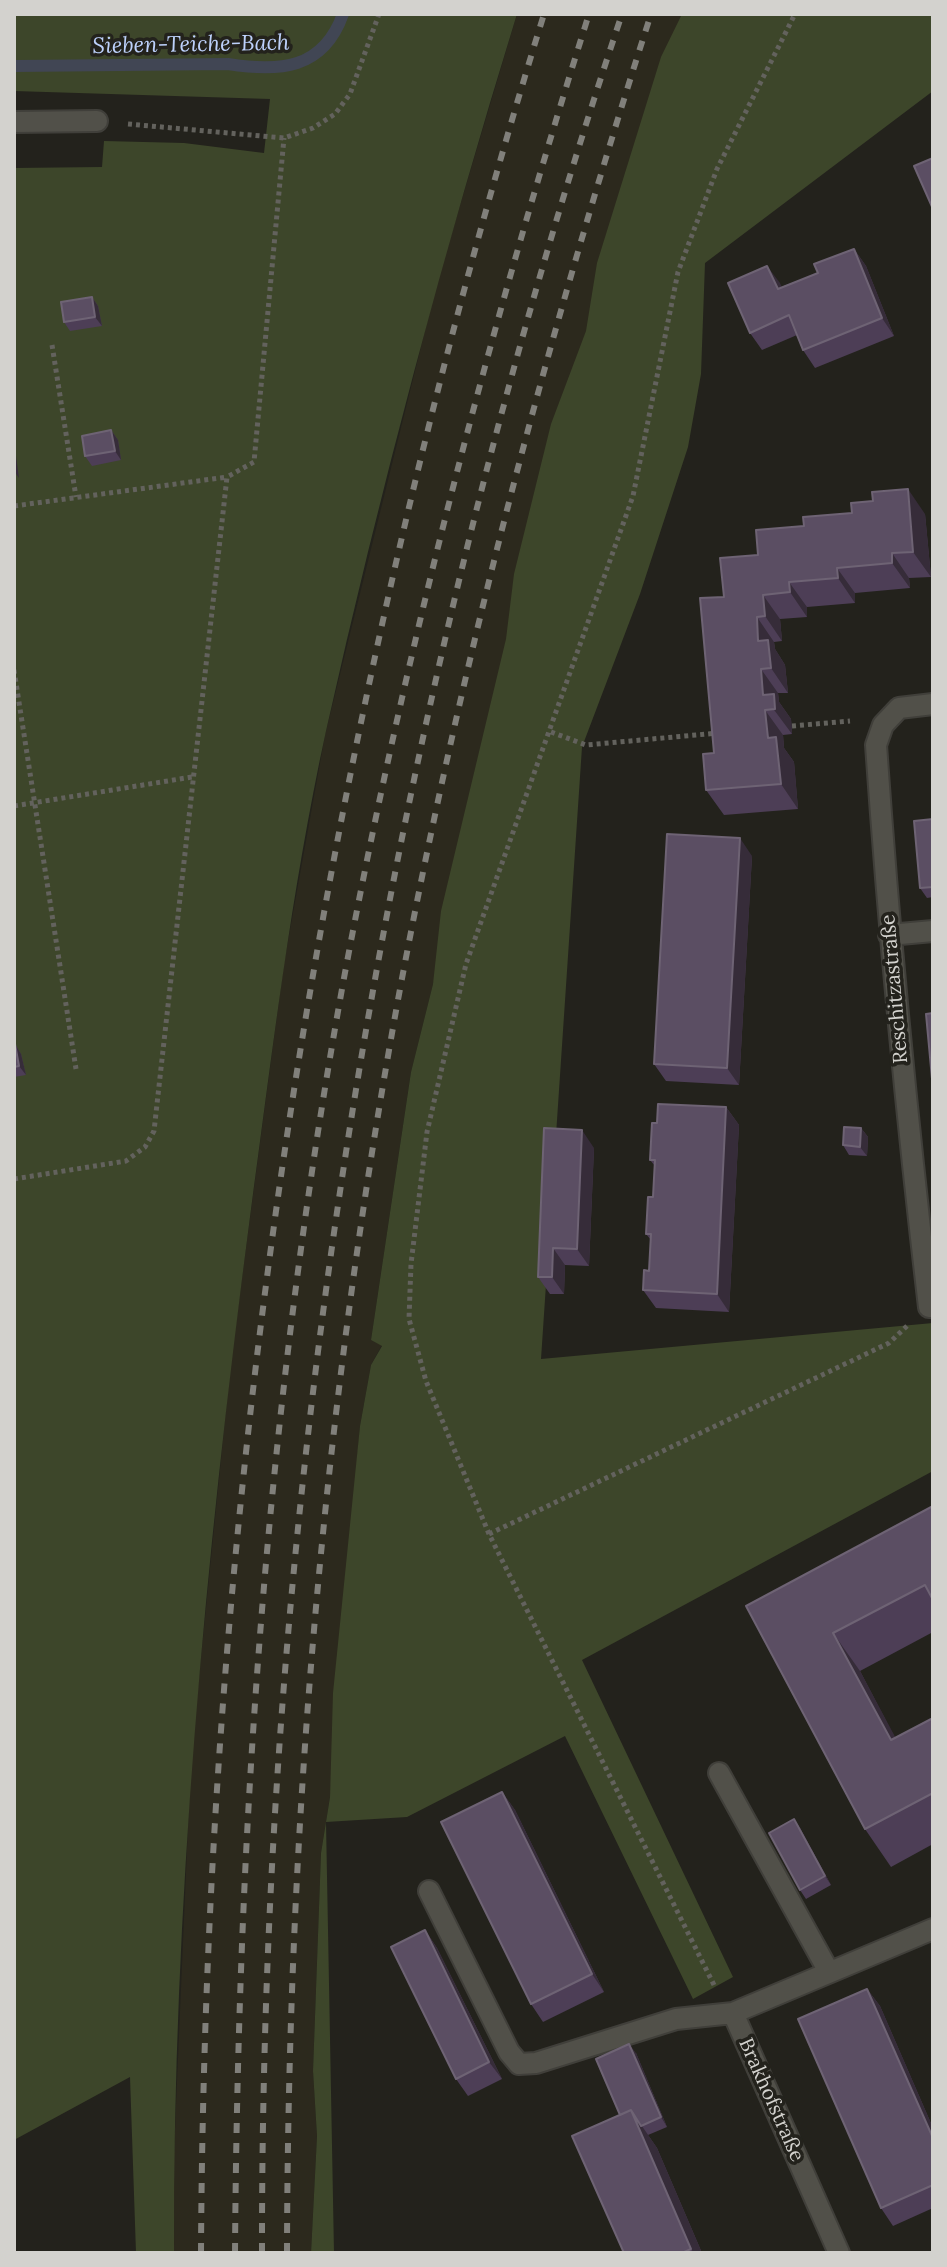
<!DOCTYPE html>
<html>
<head>
<meta charset="utf-8">
<style>
  body { margin:0 }
  #map { position:relative; width:947px; height:2267px; overflow:hidden; background:#23221c; font-family:Lora,serif }
  canvas { display:block }
  .frame { position:absolute; inset:0; border:16px solid #d3d2ce; pointer-events:none }
</style>
</head>
<body>
<div id="map">
<canvas width="947" height="2267"></canvas>
<div class="frame"></div>
</div>
<script>
const ctx = document.querySelector('canvas').getContext('2d');
ctx.lineJoin = 'round';
function paint(path, color) {
  ctx.fillStyle = color;
  ctx.fill(path, 'evenodd');
}
function strokePath(path, color, width, dash) {
  ctx.strokeStyle = color;
  ctx.lineWidth = width;
  ctx.lineCap = dash ? 'butt' : 'round';
  ctx.setLineDash(dash || []);
  ctx.stroke(path);
}
function drawText(font, color, halo, rows, align = 'center') {
  ctx.font = font + ' Lora,serif';
  ctx.lineWidth = 7;
  ctx.setLineDash([]);
  ctx.textBaseline = 'middle';
  ctx.strokeStyle = halo;
  ctx.fillStyle = color;
  for (const [text, x, y, turn = 0] of rows) {
    ctx.save();
    ctx.translate(x, y);
    ctx.rotate((+turn || 0) * Math.PI / 180);
    ctx.textAlign = isNaN(turn) ? turn : align;
    if (halo) ctx.strokeText(text, 0, 0);
    ctx.fillText(text, 0, 0);
    ctx.restore();
  }
}
paint(new Path2D(`
  M 517,14 L 765,14 L 433,984 L 411,1072 L 371,1340 L 382,1345 L 371,1365 L 360,1426 L 330,1797 L 321,1853 L 313,2071 L 317,2136 L 311,2253 L 174,2253 L 174,2151 L 191,1756 L 231,1360 L 284,963 L 325,735 L 436,286 Z`), '#2c291d');
paint(new Path2D(`
  M 14,14 L 517,14 C 444,250 380,490 326,731 C 291,891 272,1055 250,1217 C 205,1560 173,1906 174,2253 L 136,2253 L 130,2077 L 14,2140 L 14,168 L 102,167 L 104,141 L 184,143 L 264,153 L 270,99 L 14,91 Z
  M 682,14 L 933,14 L 933,91 L 705,263 L 701,374 L 688,447 L 640,594 L 582,747 L 541,1359 L 933,1323 L 933,1471 L 582,1660 L 733,1977 L 693,1999 L 565,1736 L 407,1817 L 326,1822 L 334,2253 L 311,2253 L 317,2136 L 313,2071 L 321,1853 L 330,1797 L 333,1693 L 360,1426 L 371,1365 L 382,1346 L 371,1340 L 411,1072 L 433,984 L 441,911 L 506,639 L 514,574 L 551,424 L 586,331 L 597,263 L 661,57 Z`), '#3d462a');
strokePath(new Path2D(`
  M 14,66 L 228,64 C 279,72 323,70 343,14`), '#414654', 12);
const minor = new Path2D(`
  M 14,122 L 97,121
  M 933,704 L 899,708 L 883,725 L 876,745 C 889,933 907,1120 929,1307 L 933,1306
  M 889,935 L 933,931
  M 719,1773 L 829,1972
  M 429,1891 L 509,2052 L 519,2064 L 536,2063 L 676,2019 L 733,2013 L 933,1929
  M 733,2013 L 839,2253`);
strokePath(minor, '#403f3a', 24);
strokePath(new Path2D(`
  M 128,124 L 284,138 L 313,128 L 335,114 L 350,94 L 379,14
  M 52,345 L 76,497
  M 14,506 L 227,477
  M 14,670 L 76,1069
  M 792,726 L 850,721
  M 551,732 L 586,745 L 718,733
  M 14,806 L 192,777
  M 14,1179 L 126,1161 L 145,1147 L 154,1131 L 227,477 L 254,462 L 284,138
  M 489,1534 L 889,1343 L 907,1326
  M 714,1985 L 489,1534 L 426,1381 L 409,1319 L 411,1264 L 427,1132 L 466,964 L 633,496 L 678,272 L 717,169 L 795,14`), '#63625d', 5, [4, 4]);
strokePath(minor, '#515049', 20);
strokePath(new Path2D(`
  M 201,2253 C 205,1489 318,744 544,14
  M 235,2253 C 238,1826 267,1399 344,978 C 405,651 489,330 589,14
  M 262,2253 C 261,1496 381,732 622,14
  M 287,2253 C 288,1829 323,1406 400,989 C 462,659 548,334 651,14`), '#81807b', 6, [10, 10]);
paint(new Path2D(`
  M 854,249 L 866,266 L 894,336 L 815,368 L 803,350 L 797,335 L 762,350 L 750,333 L 767,266 L 781,287 L 818,273 Z
  M 92,297 L 98,306 L 102,326 L 70,331 L 64,322 Z
  M 111,430 L 118,440 L 121,460 L 92,466 L 85,456 Z
  M 925,514 L 931,577 L 909,578 L 910,588 L 855,593 L 855,603 L 807,607 L 807,617 L 780,619 L 782,641 L 774,642 L 775,649 L 785,665 L 788,693 L 778,693 L 779,702 L 791,719 L 792,734 L 783,735 L 784,748 L 794,762 L 798,809 L 724,815 L 706,790 L 714,753 L 724,597 L 758,555 Z
  M 933,819 L 933,897 L 927,898 L 920,888 Z
  M 752,856 L 739,1085 L 666,1081 L 654,1064 Z
  M 15,1044 L 21,1054 L 26,1075 L 14,1077 Z
  M 726,1107 L 739,1125 L 729,1312 L 656,1308 L 643,1290 L 649,1271 L 651,1240 L 646,1234 L 653,1197 L 655,1166 L 650,1160 L 657,1123 Z
  M 861,1128 L 868,1137 L 867,1156 L 849,1155 L 843,1145 Z
  M 594,1148 L 589,1266 L 565,1265 L 564,1294 L 550,1294 L 538,1277 Z
  M 933,1506 L 933,1632 L 860,1671 L 895,1738 L 933,1718 L 933,1844 L 891,1867 L 865,1829 L 746,1606 Z
  M 502,1792 L 515,1810 L 604,1992 L 543,2022 L 531,2004 Z
  M 794,1819 L 800,1828 L 831,1885 L 806,1899 L 800,1890 Z
  M 425,1930 L 437,1948 L 502,2079 L 468,2096 L 456,2079 Z
  M 867,1989 L 880,2006 L 933,2128 L 933,2208 L 893,2226 L 881,2208 Z
  M 636,2053 L 667,2127 L 648,2135 L 657,2148 L 702,2253 L 624,2253 L 620,2115 Z`), '#4d3e56');
paint(new Path2D(`
  M 854,249 L 866,266 L 894,336 L 882,318 Z
  M 767,266 L 780,283 L 790,306 L 778,289 Z
  M 92,297 L 98,306 L 102,326 L 95,317 Z
  M 111,430 L 118,440 L 121,460 L 115,451 Z
  M 14,454 L 16,456 L 19,478 L 14,471 Z
  M 908,489 L 925,514 L 931,577 L 913,552 Z
  M 892,553 L 909,578 L 910,588 L 892,563 Z
  M 837,568 L 855,593 L 855,603 L 838,578 Z
  M 789,582 L 807,607 L 807,617 L 790,592 Z
  M 763,595 L 780,619 L 782,641 L 765,616 Z
  M 757,617 L 774,642 L 775,649 L 785,665 L 788,693 L 771,668 L 758,641 Z
  M 761,669 L 778,693 L 779,702 L 791,719 L 792,734 L 763,695 Z
  M 765,710 L 783,735 L 784,748 L 794,762 L 798,809 L 781,784 L 768,738 Z
  M 740,838 L 752,856 L 739,1085 L 727,1068 Z
  M 15,1044 L 21,1054 L 26,1075 L 19,1066 Z
  M 726,1107 L 739,1125 L 729,1312 L 717,1294 Z
  M 861,1128 L 868,1137 L 867,1156 L 860,1147 Z
  M 582,1130 L 594,1148 L 589,1266 L 577,1249 Z
  M 553,1248 L 565,1265 L 564,1294 L 552,1277 Z
  M 833,1633 L 860,1671 L 917,1778 L 891,1740 Z
  M 502,1792 L 515,1810 L 604,1992 L 592,1974 Z
  M 794,1819 L 800,1828 L 831,1885 L 825,1876 Z
  M 425,1930 L 437,1948 L 502,2079 L 489,2062 Z
  M 867,1989 L 880,2006 L 933,2128 L 933,2138 Z
  M 629,2044 L 636,2053 L 667,2127 L 661,2117 Z
  M 631,2110 L 657,2148 L 702,2253 L 694,2253 L 691,2249 Z`), '#362c39');
const building = new Path2D(`
  M 933,158 L 933,209 L 914,166 Z
  M 854,249 L 882,318 L 803,350 L 789,315 L 750,333 L 728,283 L 767,266 L 778,289 L 818,273 L 814,264 Z
  M 92,297 L 95,317 L 64,322 L 61,302 Z
  M 111,430 L 115,451 L 85,456 L 82,436 Z
  M 908,489 L 913,552 L 892,553 L 892,563 L 837,568 L 838,578 L 789,582 L 790,592 L 763,595 L 765,616 L 757,617 L 758,641 L 768,640 L 771,668 L 761,669 L 763,695 L 774,694 L 775,709 L 765,710 L 768,738 L 776,737 L 781,784 L 706,790 L 703,754 L 714,753 L 700,598 L 724,597 L 720,558 L 758,555 L 756,530 L 804,526 L 803,517 L 852,513 L 851,503 L 873,501 L 872,492 Z
  M 933,819 L 933,887 L 920,888 L 914,821 Z
  M 667,834 L 740,838 L 727,1068 L 654,1064 Z
  M 933,1013 L 933,1079 L 932,1079 L 926,1014 Z
  M 15,1044 L 19,1066 L 14,1067 L 14,1045 Z
  M 658,1104 L 726,1107 L 717,1294 L 643,1290 L 644,1270 L 649,1271 L 650,1252 L 651,1234 L 646,1234 L 648,1197 L 653,1197 L 654,1178 L 655,1160 L 650,1160 L 652,1123 L 657,1123 Z
  M 844,1127 L 861,1128 L 860,1147 L 843,1145 Z
  M 544,1128 L 582,1130 L 577,1249 L 553,1248 L 552,1277 L 538,1277 Z
  M 933,1506 L 933,1600 L 925,1585 L 833,1633 L 891,1740 L 933,1718 L 933,1793 L 865,1829 L 746,1606 Z
  M 502,1792 L 592,1974 L 531,2004 L 441,1822 Z
  M 794,1819 L 825,1876 L 800,1890 L 769,1833 Z
  M 425,1930 L 489,2062 L 456,2079 L 391,1947 Z
  M 867,1989 L 933,2138 L 933,2185 L 881,2208 L 798,2019 Z
  M 629,2044 L 661,2117 L 641,2126 L 631,2110 L 620,2115 L 596,2059 Z
  M 631,2110 L 691,2249 L 682,2253 L 624,2253 L 572,2136 Z`);
paint(building, '#5b4e63');
strokePath(building, '#6e6374', 2);
drawText('20px', '#d3d2ce', '#23221c', [
  ["Reschitzastraße",895,989,-95],
  ["Brakhofstraße",771,2100,66]
]);
drawText('italic 22px', '#bdd1fb', '#23221c', [
  ["Sieben-Teiche-Bach",191,45,-1]
]);
</script>
</body>
</html>
